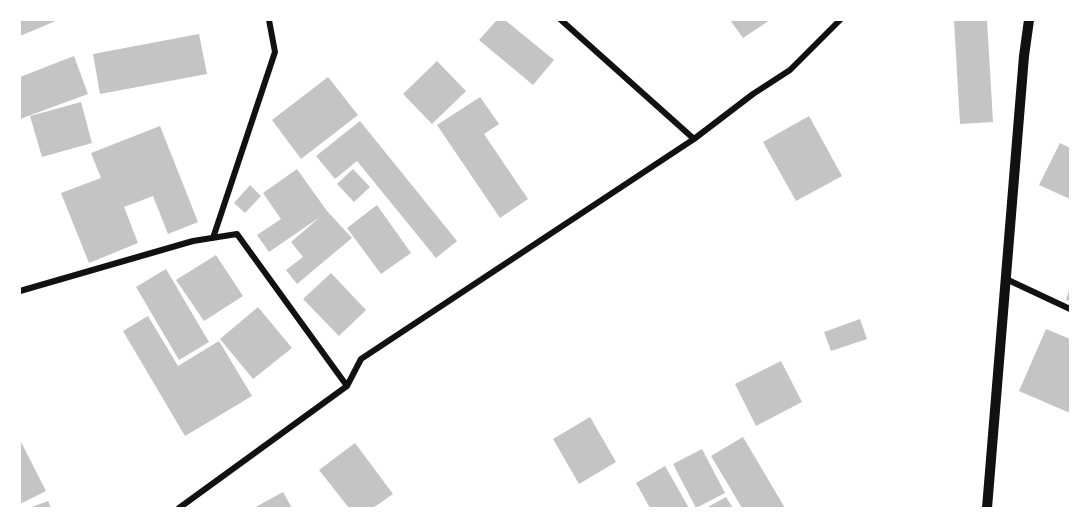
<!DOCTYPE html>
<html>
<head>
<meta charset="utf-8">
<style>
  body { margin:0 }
  #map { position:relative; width:1090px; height:528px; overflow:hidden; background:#fff; font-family:Lato,sans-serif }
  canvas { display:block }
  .frame { position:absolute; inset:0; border:21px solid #fff; pointer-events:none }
</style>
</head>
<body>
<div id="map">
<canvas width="1090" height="528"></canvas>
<div class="frame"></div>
</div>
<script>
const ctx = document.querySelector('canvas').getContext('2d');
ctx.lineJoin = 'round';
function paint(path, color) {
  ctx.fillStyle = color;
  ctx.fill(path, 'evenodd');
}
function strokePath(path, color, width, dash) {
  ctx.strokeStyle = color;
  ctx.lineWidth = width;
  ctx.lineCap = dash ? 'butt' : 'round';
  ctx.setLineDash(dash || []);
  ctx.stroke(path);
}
paint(new Path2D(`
  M 20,20 L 58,20 L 20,36 Z
  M 497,20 L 505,20 L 554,60 L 533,85 L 479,40 Z
  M 730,20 L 770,20 L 743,38 Z
  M 954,20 L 987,20 L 993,122 L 960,124 Z
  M 199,34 L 207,74 L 100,94 L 93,54 Z
  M 74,56 L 88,94 L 20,119 L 20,77 Z
  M 437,61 L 466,91 L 432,124 L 403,94 Z
  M 328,77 L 358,115 L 301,159 L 272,120 Z
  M 480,97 L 499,124 L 484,134 L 528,199 L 500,218 L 437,125 Z
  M 81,102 L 92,143 L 42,157 L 30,116 Z
  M 809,116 L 842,176 L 796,201 L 763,142 Z
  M 360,121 L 457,241 L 436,258 L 357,161 L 335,179 L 316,156 Z
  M 160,126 L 198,222 L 168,234 L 153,196 L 124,207 L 138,243 L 89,263 L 61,193 L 101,178 L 91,153 Z
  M 1060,143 L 1070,148 L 1070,199 L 1039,185 Z
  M 297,169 L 327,211 L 352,238 L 297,284 L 286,270 L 303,257 L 291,242 L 320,217 L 269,252 L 257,235 L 281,219 L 263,193 Z
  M 353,169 L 370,187 L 354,202 L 337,184 Z
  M 250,185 L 261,196 L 245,213 L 234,203 Z
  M 377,205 L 411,253 L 381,274 L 347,228 Z
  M 216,255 L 243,296 L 204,321 L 176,280 Z
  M 166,269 L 209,342 L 179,360 L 136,287 Z
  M 331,273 L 366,310 L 339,336 L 303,299 Z
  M 1070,287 L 1070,301 L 1066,300 Z
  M 258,307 L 292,348 L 253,379 L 220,339 Z
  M 148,316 L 178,366 L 219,341 L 252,396 L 185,436 L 123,331 Z
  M 860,319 L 867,339 L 831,351 L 824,332 Z
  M 1046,329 L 1070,339 L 1070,413 L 1019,391 Z
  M 781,361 L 802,402 L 756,426 L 735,384 Z
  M 590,417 L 616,462 L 579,484 L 553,439 Z
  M 743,437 L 785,508 L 742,508 L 711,456 Z
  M 20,440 L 46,491 L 20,504 Z
  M 355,443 L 393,494 L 373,508 L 349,508 L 319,470 Z
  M 702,449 L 725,493 L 696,508 L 673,464 Z
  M 665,466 L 689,508 L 650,508 L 636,483 Z
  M 283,492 L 292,508 L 254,508 Z
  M 726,497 L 733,508 L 706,508 Z
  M 48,501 L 51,508 L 29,508 Z`), '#c4c4c4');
strokePath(new Path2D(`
  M 561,20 L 694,139
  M 213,238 L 275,52 L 269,20
  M 1006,279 L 1070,309
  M 20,291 L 193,241 L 237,234 L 347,386
  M 179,508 L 347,386 L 361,359 L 694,139 L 753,94 L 790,70 L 840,20`), '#111', 6);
strokePath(new Path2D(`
  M 987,508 L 1024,56 L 1029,20`), '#111', 10);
</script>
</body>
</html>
